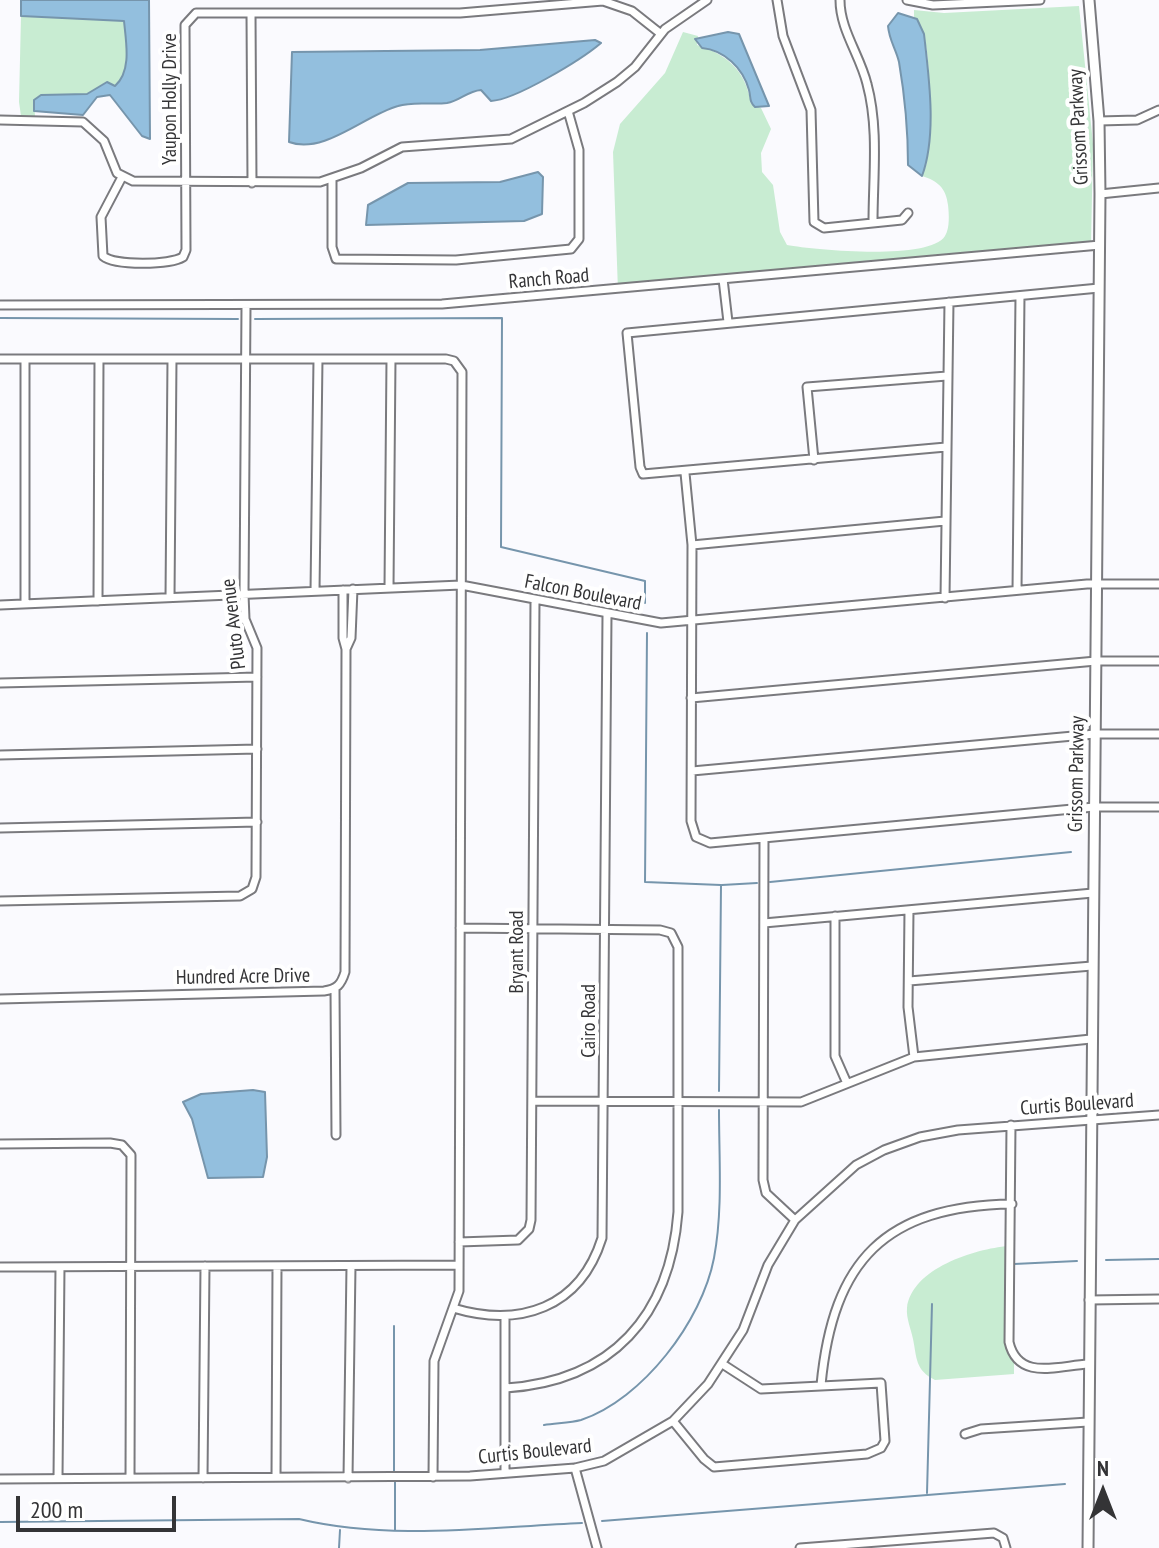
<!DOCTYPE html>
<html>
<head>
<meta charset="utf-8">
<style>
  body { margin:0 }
  #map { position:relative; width:1159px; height:1548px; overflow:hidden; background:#fafafe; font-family:"PT Sans Narrow",sans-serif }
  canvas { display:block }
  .north { position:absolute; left:1063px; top:1452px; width:80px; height:80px; -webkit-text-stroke:6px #fff; paint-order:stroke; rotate:0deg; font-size:22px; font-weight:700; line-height:32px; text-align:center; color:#343436 }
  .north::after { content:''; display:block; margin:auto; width:28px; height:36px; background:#343436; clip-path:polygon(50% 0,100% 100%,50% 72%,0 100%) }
  .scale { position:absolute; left:16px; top:1496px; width:160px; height:36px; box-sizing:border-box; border:4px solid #343436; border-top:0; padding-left:10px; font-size:24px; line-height:28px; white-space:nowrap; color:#343436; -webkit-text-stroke:6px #fff; paint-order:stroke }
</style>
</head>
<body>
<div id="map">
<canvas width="1159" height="1548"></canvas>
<div class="north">N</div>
<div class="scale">200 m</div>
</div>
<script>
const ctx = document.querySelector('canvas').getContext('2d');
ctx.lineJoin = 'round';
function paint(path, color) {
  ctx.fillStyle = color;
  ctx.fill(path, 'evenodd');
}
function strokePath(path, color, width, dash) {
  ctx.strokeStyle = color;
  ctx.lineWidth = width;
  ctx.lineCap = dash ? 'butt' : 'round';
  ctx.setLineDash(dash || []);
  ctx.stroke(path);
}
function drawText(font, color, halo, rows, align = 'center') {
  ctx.font = font + ' "PT Sans Narrow",sans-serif';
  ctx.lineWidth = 8;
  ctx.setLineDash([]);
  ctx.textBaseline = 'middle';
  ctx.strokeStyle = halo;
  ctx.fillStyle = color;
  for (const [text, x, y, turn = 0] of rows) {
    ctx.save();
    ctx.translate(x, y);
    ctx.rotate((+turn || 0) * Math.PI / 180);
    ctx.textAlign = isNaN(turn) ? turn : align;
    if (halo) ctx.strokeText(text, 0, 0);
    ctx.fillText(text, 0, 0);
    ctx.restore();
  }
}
paint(new Path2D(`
  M 1079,6 L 1093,144 L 1091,245 L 831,265 L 618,291 L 613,152 L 620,124 L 665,73 L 683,32 L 698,36 L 697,45 C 728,55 746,71 751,104 L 761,108 L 771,129 L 761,153 L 762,172 L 773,185 L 780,232 L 787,245 C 815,250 929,261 945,236 C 950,228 949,214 948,205 C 946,188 938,181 922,176 L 927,163 C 927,132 937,37 914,17 L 914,10 L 944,13 Z
  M 21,16 L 124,21 C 126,42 132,71 115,86 L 106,82 L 87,94 L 40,95 L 34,101 L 35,116 L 21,116 L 19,102 Z
  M 1008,1246 L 1006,1342 L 1014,1363 L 1014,1374 L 935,1380 C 915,1370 917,1358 913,1339 C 911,1329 906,1318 907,1308 C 912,1268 975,1249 1008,1246 Z`), '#c8ecd2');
const water = new Path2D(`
  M 21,0 L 149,0 L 150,139 L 142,136 L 110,95 L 97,97 L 83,115 L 34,111 L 34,100 L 41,95 L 87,94 L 107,82 L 115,86 C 132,71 126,42 124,21 L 21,16 Z
  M 898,13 L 917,19 L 924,34 C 929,78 937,135 922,176 L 908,165 C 908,129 905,97 899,62 C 896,49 889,40 888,26 Z
  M 728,32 L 739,34 L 769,106 L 755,107 C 749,101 751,98 749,90 C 743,68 724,50 702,48 L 695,39 Z
  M 595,40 L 601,43 C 581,60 515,100 491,101 L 481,90 C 467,91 460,101 447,103 C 431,105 413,101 398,106 C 365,115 324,155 289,142 L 292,52 L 480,50 Z
  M 538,172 L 543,177 L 542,214 L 524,221 L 366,225 L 368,205 L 408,183 L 500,182 Z
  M 253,1090 L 265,1092 L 267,1157 L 263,1177 L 208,1178 L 192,1119 L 183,1102 L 201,1094 Z`);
paint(water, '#93bfde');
strokePath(water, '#7695ac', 2);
strokePath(new Path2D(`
  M 0,318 L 238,319
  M 255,319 L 502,318 L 501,547 L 645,581 L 645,603
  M 647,633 L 645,882 L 721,885 L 719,1091
  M 770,882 L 1071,852
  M 722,885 L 757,883
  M 1106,1260 L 1159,1259
  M 1014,1264 L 1077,1261
  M 394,1326 L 394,1472
  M 544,1425 C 556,1423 570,1423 581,1420 C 643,1399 702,1321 714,1258 C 723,1210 719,1159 719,1110
  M 395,1481 L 395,1530
  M 927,1493 L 932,1304
  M 602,1521 L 1065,1484
  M 0,1522 L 299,1519 C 391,1541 488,1527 582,1523
  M 339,1548 L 340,1530`), '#7695ac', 2);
const minor = new Path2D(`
  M 777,0 L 783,36 L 811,110 L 814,222 L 824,228 L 902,220 L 908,213
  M 840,0 C 840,30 860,55 867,84 C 879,128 873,177 873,222
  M 907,0 L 933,5 L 1040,0
  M 251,13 L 252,183
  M 0,120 L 83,122 L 104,141 L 117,173 L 133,181 L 320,182 L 361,168 L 402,147 L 511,139 L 584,103 L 617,82 L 635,67 L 665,29 L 707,0
  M 1099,121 L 1137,120 L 1159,110
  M 122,177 L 101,217 L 103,256 C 115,266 170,265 183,257 L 186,250 L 185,25 L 196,13 L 460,13 L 603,1 L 632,11 L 661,34
  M 332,179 L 332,247 L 336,259 L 456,260 L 571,249 L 579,239 L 579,150 L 568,111
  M 1100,194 L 1159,188
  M 723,279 L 728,322
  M 0,305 L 442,304 L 1100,245
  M 0,359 L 446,359 L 454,361 L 462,372 L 459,1291 L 434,1361 L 433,1477
  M 25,359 L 25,604
  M 946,447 L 643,474 L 640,467 L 627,333 L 1099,288
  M 814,460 L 807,387 L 947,376
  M 685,473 L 692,545 L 691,821 L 696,837 L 710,843 L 1094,807 L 1159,807
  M 692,545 L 945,521
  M 389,587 L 391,359
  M 1017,590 L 1020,296
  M 315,591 L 318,359
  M 170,597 L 172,359
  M 945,598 L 949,302
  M 98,601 L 99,359
  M 0,605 L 461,585 L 661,623 L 1087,584 L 1159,584
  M 346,649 L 351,638 L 353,589
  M 0,683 L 257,677
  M 691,698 L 1096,661 L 1159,661
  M 0,755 L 257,749
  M 692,771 L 1095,734 L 1159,734
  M 0,828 L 257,822
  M 764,838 L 763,1180 L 766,1193 L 795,1220
  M 0,901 L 240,896 L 252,889 L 256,877 L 257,648 L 245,619 L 244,594 L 246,306
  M 909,910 L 908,1007 L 914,1057
  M 835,916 L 835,1056 L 846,1081
  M 764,923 L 1093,893
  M 460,928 L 660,930 L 671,933 L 678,947 L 678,1212 C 670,1316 612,1381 506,1388
  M 909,981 L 1092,966
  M 335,989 L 336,1135
  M 0,999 L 324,991 C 337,989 341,985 345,972 L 346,649 L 343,638 L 343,590
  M 533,1101 L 801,1102 L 914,1057 L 1091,1039
  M 1011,1125 L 1009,1342 C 1018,1381 1057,1366 1088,1364
  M 0,1144 L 110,1143 L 122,1145 L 131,1155 L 130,1478
  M 459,1242 L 518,1240 L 529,1229 L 531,1220 L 535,600
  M 0,1267 L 459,1265
  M 1089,1300 L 1159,1299
  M 453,1308 C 520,1328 580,1308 602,1238 L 607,615
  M 505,1316 L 505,1473
  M 821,1385 C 833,1260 885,1206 1012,1204
  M 673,1421 L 704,1459 L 714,1467 L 867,1454 L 881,1448 L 885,1441 L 881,1383 L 761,1389 L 724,1365
  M 965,1434 L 981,1429 L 1088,1422
  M 575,1468 L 597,1548
  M 276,1477 L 277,1266
  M 58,1478 L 60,1267
  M 203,1478 L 205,1266
  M 348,1478 L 351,1266
  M 0,1479 L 470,1476 L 575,1468 L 604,1461 L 673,1421 L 708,1384 L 743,1330 L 768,1265 L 795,1220 L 856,1165 L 884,1150 L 920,1137 L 958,1130 L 1159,1115
  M 800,1548 L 994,1533 L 1003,1538 L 1006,1548`);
const major = new Path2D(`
  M 1088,1548 L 1100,194 L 1099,121 L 1089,0`);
strokePath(minor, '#7a7a7e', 11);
strokePath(major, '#7a7a7e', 13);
strokePath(minor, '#fff', 7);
strokePath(major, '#fff', 9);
drawText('20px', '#343436', '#fff', [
  ["Yaupon Holly Drive",170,99,-90],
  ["Grissom Parkway",1079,127,-93],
  ["Ranch Road",549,279,-5],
  ["Falcon Boulevard",583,593,11],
  ["Pluto Avenue",234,624,-97],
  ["Grissom Parkway",1077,774,-89],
  ["Bryant Road",517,952,-90],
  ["Hundred Acre Drive",243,977,-1],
  ["Cairo Road",589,1021,-90],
  ["Curtis Boulevard",1077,1105,-4],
  ["Curtis Boulevard",535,1452,-6]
]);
</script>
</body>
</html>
